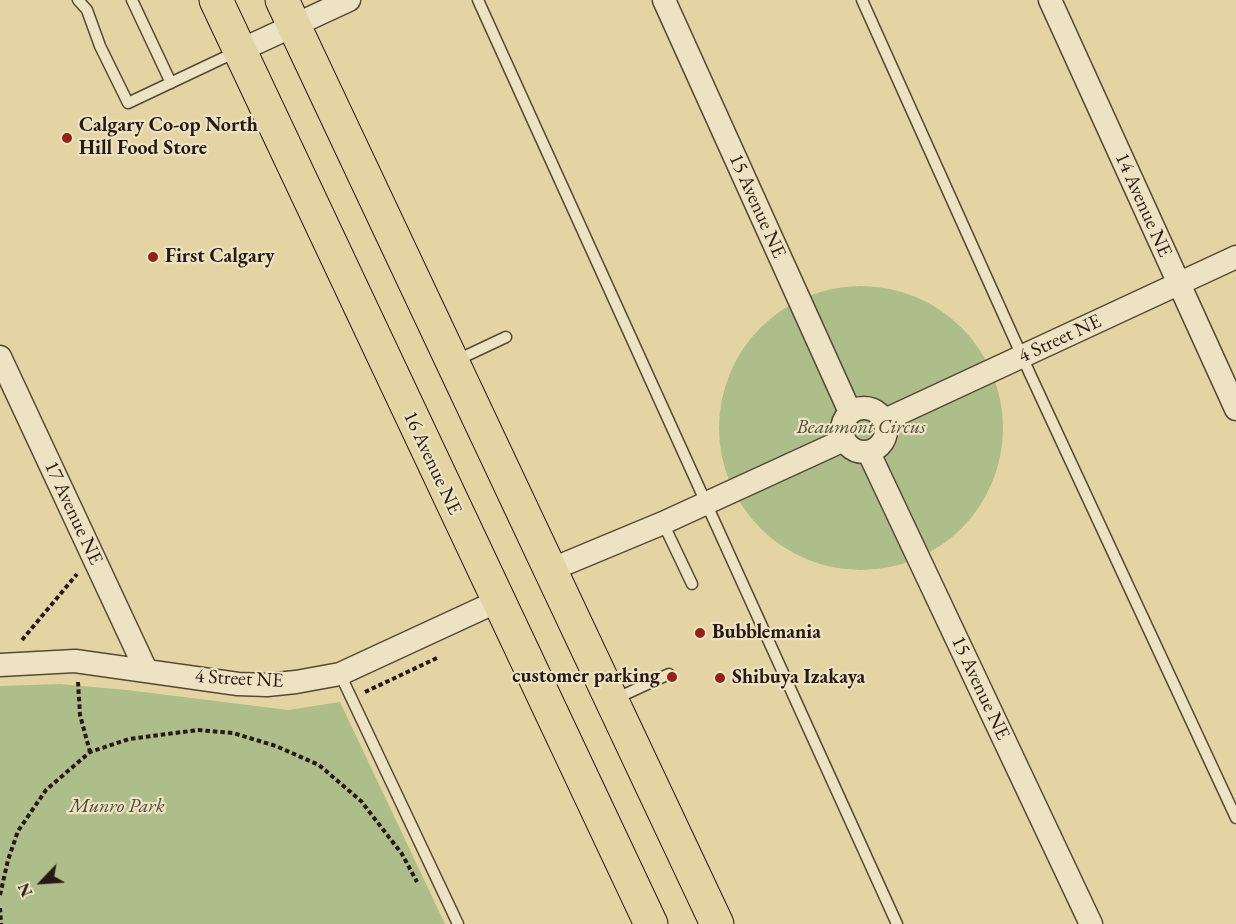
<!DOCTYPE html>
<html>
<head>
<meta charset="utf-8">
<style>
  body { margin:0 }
  #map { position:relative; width:1236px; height:924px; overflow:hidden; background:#e4d4a3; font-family:"EB Garamond",serif }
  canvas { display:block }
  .north { position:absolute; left:12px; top:852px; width:60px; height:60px; -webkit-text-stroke:4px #ede3c3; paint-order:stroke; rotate:245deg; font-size:16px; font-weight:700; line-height:24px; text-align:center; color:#271913 }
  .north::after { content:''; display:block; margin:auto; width:21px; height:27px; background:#271913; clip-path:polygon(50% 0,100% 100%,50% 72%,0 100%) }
</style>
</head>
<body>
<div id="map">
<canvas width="1236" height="924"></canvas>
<div class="north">N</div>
</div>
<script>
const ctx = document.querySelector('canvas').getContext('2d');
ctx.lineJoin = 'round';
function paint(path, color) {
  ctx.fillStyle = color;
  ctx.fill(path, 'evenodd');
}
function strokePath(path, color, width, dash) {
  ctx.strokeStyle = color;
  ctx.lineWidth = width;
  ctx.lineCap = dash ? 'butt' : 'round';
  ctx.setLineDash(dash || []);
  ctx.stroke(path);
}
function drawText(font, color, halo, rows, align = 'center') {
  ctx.font = font + ' "EB Garamond",serif';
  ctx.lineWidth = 4.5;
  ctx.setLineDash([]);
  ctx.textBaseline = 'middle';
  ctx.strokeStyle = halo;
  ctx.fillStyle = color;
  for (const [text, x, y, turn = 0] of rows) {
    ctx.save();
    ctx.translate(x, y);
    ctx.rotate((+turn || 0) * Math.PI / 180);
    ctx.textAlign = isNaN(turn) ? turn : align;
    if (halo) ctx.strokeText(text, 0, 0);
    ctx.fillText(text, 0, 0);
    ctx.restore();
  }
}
paint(new Path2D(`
  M719 428a142 142 0 1 1 284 0a142 142 0 1 1-284 0Z
  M 60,684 L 127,690 L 288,710 L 340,702 L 445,924 L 0,924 L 0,686 Z`), '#aebe8a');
const lane = new Path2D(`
  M 78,0 L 87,10 L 100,46 L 128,103 L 238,51
  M 132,0 L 171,83
  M 478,0 L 897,924
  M 862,0 L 1030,374 L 1236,818
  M 455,361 L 506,337
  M 663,523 L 692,584
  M 340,674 L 458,924
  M 615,699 L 669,674`);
const street = new Path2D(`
  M 664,0 L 850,412
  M 1050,0 L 1236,409
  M 241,50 L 349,0
  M 0,357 L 146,670
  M842 430a22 22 0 1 1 44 0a22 22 0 1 1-44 0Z
  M 885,420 L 1236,257
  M 869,453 L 1091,924
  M 550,570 L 663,523 L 844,440
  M 0,665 L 75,661 L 238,684 L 267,685 L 296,682 L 340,674 L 498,601`);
const highway = new Path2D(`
  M 216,0 L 651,924
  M 282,0 L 717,924`);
strokePath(lane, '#564837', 13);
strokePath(street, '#564837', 25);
strokePath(highway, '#271913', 35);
strokePath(new Path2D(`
  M 22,640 L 77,574
  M 78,682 L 80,715 L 90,752
  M 365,692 L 437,658
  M 0,895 L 8,860 L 18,831 L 46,790 L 90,752 L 129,739 L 198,730 L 233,733 L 276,746 L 319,765 L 361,801 L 402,854 L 417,882
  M 0,908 L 1,924`), '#271913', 4, [4.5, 3]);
strokePath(lane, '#ede3c3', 10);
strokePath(street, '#ede3c3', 22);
strokePath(highway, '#e4d4a3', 33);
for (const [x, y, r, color] of [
  [67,138,6,"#8f2418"],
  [153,257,6,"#8f2418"],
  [700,633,6,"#8f2418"],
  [672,677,6,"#8f2418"],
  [720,678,6,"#8f2418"]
]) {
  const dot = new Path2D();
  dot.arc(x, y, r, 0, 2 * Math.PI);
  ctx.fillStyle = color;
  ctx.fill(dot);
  strokePath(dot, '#ede3c3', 2);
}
drawText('bold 20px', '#271913', '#ede3c3', [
  ["Calgary Co-op North",79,126],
  ["Hill Food Store",79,149],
  ["First Calgary",165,257],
  ["Bubblemania",712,633],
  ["customer parking",660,677,"right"],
  ["Shibuya Izakaya",732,678]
], 'left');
drawText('20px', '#271913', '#ede3c3', [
  ["14 Avenue NE",1143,205,66],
  ["15 Avenue NE",757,206,66],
  ["4 Street NE",1060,339,-25],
  ["16 Avenue NE",432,463,65],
  ["17 Avenue NE",73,513,65],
  ["4 Street NE",239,679,3],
  ["15 Avenue NE",980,688,65]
]);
drawText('italic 20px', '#504b37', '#ede3c3', [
  ["Beaumont Circus",861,428],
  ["Munro Park",117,807]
]);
</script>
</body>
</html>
